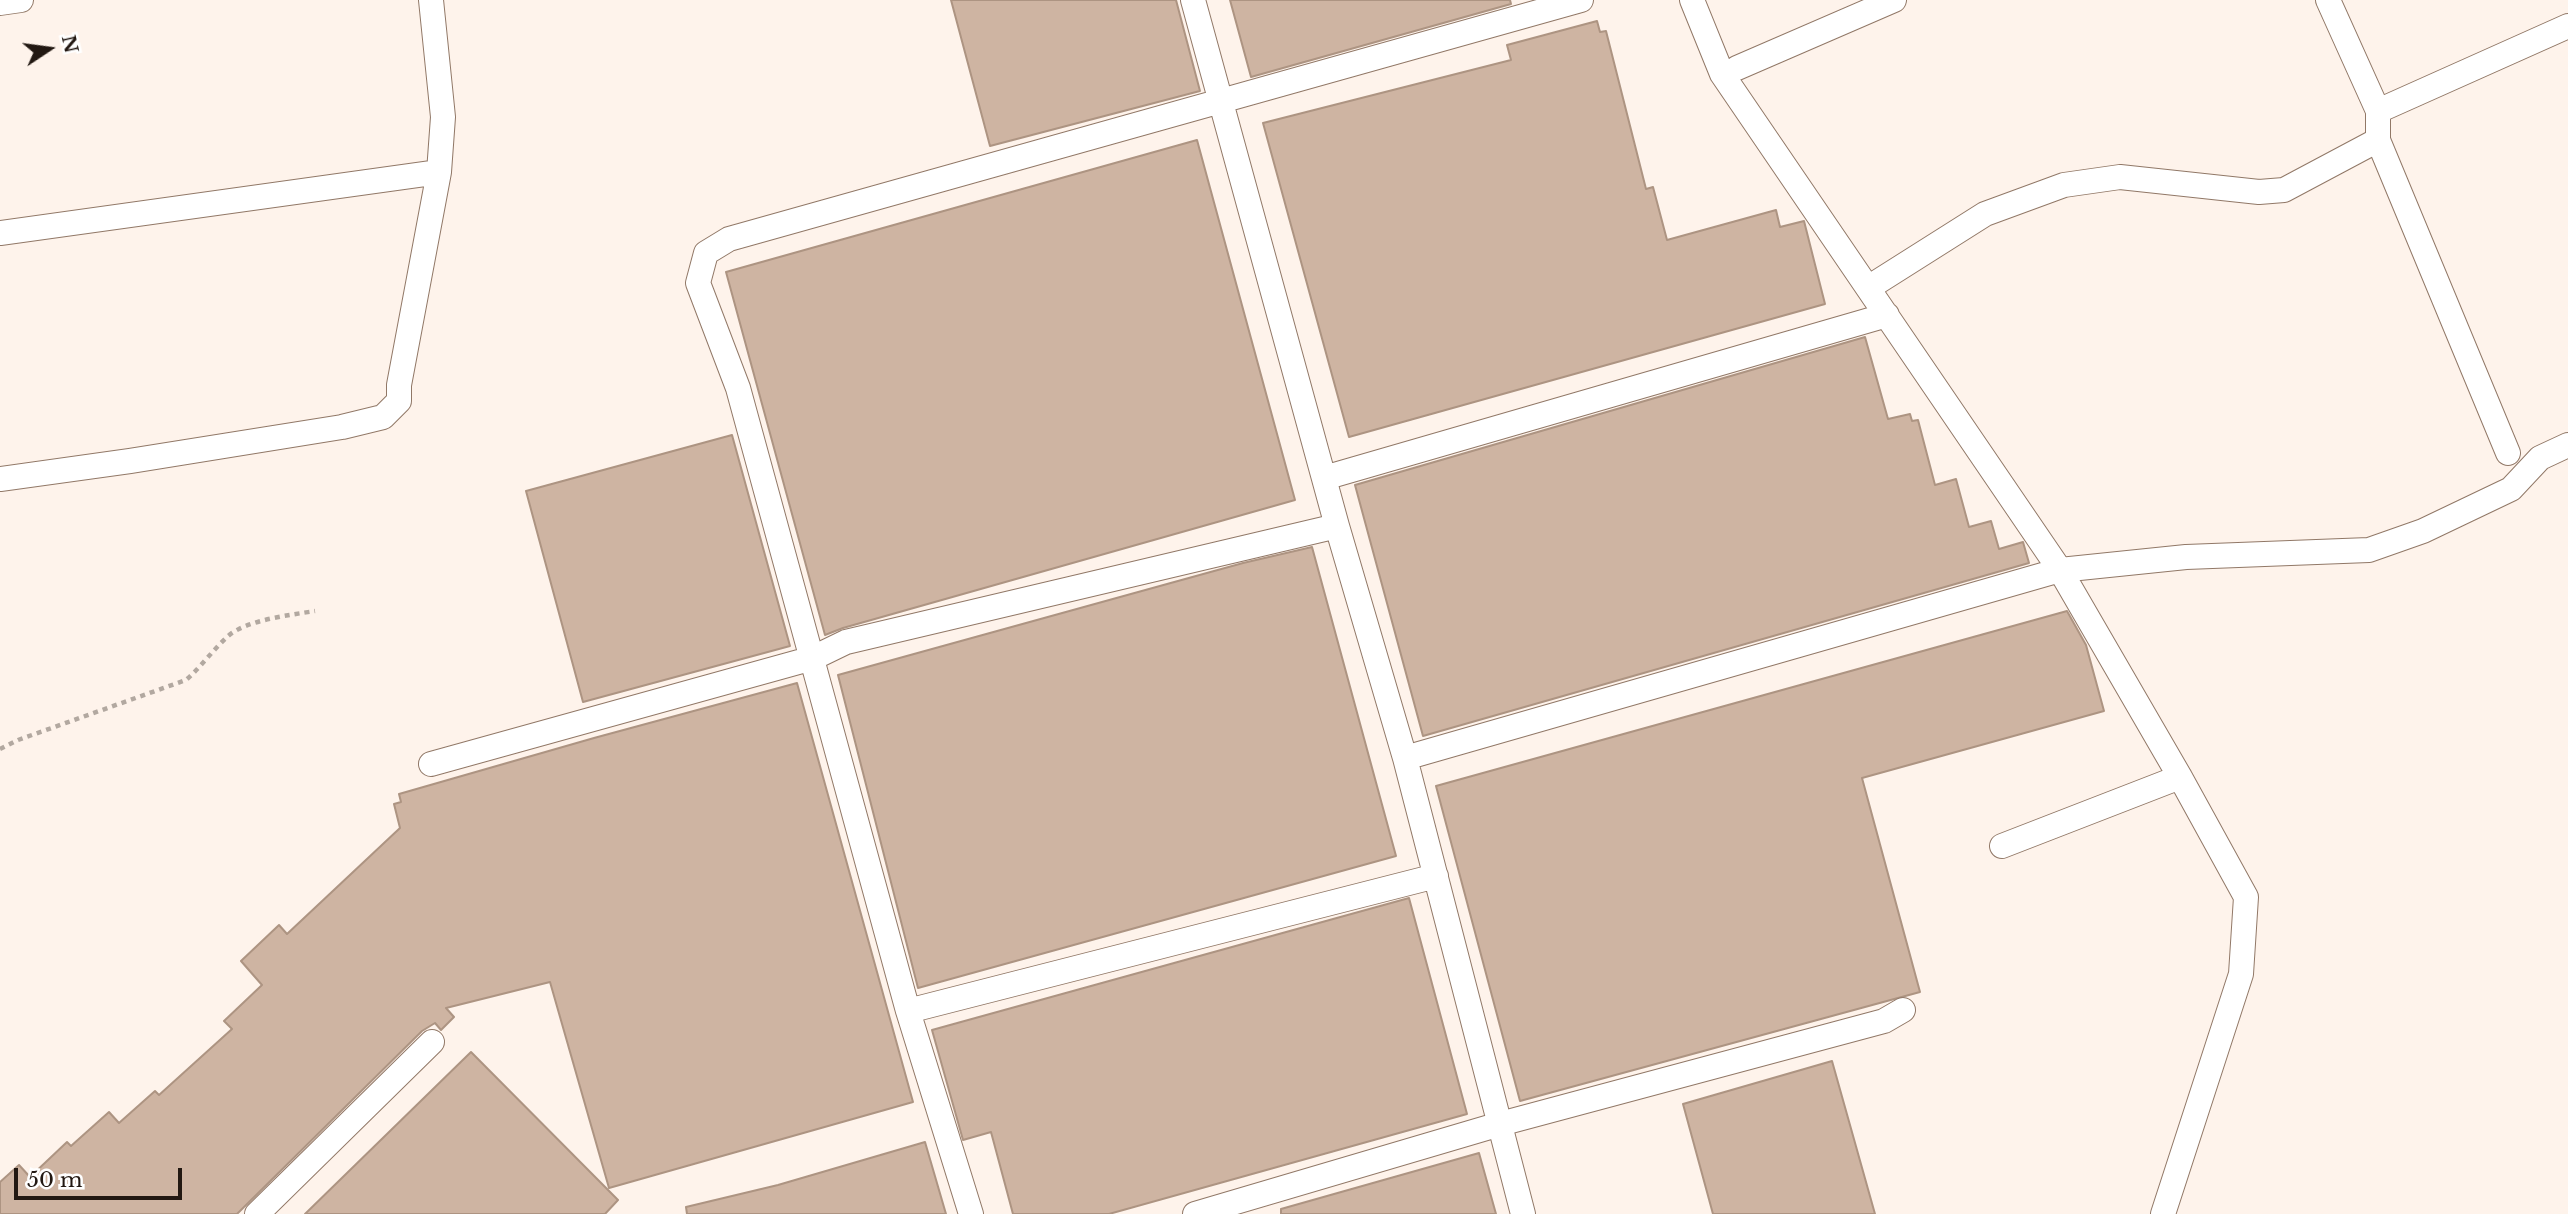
<!DOCTYPE html>
<html>
<head>
<meta charset="utf-8">
<style>
  body { margin:0 }
  #map { position:relative; width:2568px; height:1214px; overflow:hidden; background:#fef3eb; font-family:"Libre Baskerville",serif }
  canvas { display:block }
  .north { position:absolute; left:14px; top:14px; width:70px; height:70px; -webkit-text-stroke:5px #fff; paint-order:stroke; rotate:77deg; font-size:19px; font-weight:700; line-height:28px; text-align:center; color:#221812 }
  .north::after { content:''; display:block; margin:auto; width:24px; height:32px; background:#221812; clip-path:polygon(50% 0,100% 100%,50% 72%,0 100%) }
  .scale { position:absolute; left:14px; top:1168px; width:168px; height:32px; box-sizing:border-box; border:4px solid #221812; border-top:0; padding-left:9px; font-size:21px; line-height:24px; white-space:nowrap; color:#221812; -webkit-text-stroke:5px #fff; paint-order:stroke }
</style>
</head>
<body>
<div id="map">
<canvas width="2568" height="1214"></canvas>
<div class="north">N</div>
<div class="scale">50 m</div>
</div>
<script>
const ctx = document.querySelector('canvas').getContext('2d');
ctx.lineJoin = 'round';
function paint(path, color) {
  ctx.fillStyle = color;
  ctx.fill(path, 'evenodd');
}
function strokePath(path, color, width, dash) {
  ctx.strokeStyle = color;
  ctx.lineWidth = width;
  ctx.lineCap = dash ? 'butt' : 'round';
  ctx.setLineDash(dash || []);
  ctx.stroke(path);
}
const building = new Path2D(`
  M 951,0 L 1176,0 L 1200,91 L 990,146 Z
  M 1230,0 L 1510,0 L 1511,4 L 1251,77 Z
  M 1597,21 L 1600,32 L 1606,31 L 1646,189 L 1653,187 L 1667,240 L 1776,210 L 1780,227 L 1804,221 L 1825,304 L 1349,437 L 1263,123 L 1511,60 L 1507,45 Z
  M 1197,140 L 1295,500 L 843,628 L 825,635 L 726,272 Z
  M 1865,337 L 1888,419 L 1910,414 L 1912,421 L 1918,420 L 1935,485 L 1956,479 L 1969,527 L 1991,521 L 1999,549 L 2023,542 L 2029,563 L 1423,736 L 1355,485 Z
  M 732,435 L 790,646 L 583,702 L 526,491 Z
  M 1312,547 L 1396,856 L 918,988 L 838,675 L 1243,563 Z
  M 2067,611 L 2086,645 L 2104,711 L 1862,778 L 1920,992 L 1520,1101 L 1436,786 Z
  M 797,683 L 913,1102 L 609,1188 L 550,982 L 446,1008 L 454,1017 L 441,1030 L 435,1023 L 422,1031 L 237,1214 L 0,1214 L 0,1182 L 19,1165 L 30,1177 L 67,1142 L 71,1146 L 109,1112 L 119,1123 L 155,1091 L 159,1095 L 232,1029 L 224,1021 L 262,985 L 241,961 L 279,925 L 287,934 L 400,828 L 394,804 L 401,802 L 399,794 L 594,738 Z
  M 1409,898 L 1467,1114 L 1109,1214 L 1013,1214 L 991,1132 L 963,1140 L 932,1030 Z
  M 471,1052 L 618,1200 L 605,1214 L 305,1214 Z
  M 1832,1061 L 1875,1214 L 1713,1214 L 1683,1104 Z
  M 925,1142 L 946,1214 L 687,1214 L 686,1207 L 778,1185 Z
  M 1479,1153 L 1496,1214 L 1281,1214 L 1281,1209 Z`);
paint(building, '#ceb4a2');
strokePath(building, '#ad9482', 2);
const minor = new Path2D(`
  M 1193,0 L 1337,526 L 1405,758 L 1523,1214
  M 1692,0 L 1722,74 L 2060,570 L 2180,777 L 2246,897 L 2241,974 L 2163,1214
  M 2328,0 L 2378,111 L 2378,140 L 2508,453
  M 0,3 L 21,0
  M 1737,68 L 1894,0
  M 2378,111 L 2568,26
  M 0,233 L 439,172
  M 1868,288 L 1985,214 L 2064,185 L 2120,177 L 2259,192 L 2284,190 L 2378,140
  M 1324,478 L 1887,315
  M 0,479 L 130,461 L 342,427 L 383,417 L 399,401 L 399,385 L 439,172 L 443,117 L 431,0
  M 1405,758 L 2060,570 L 2186,557 L 2369,550 L 2423,531 L 2511,489 L 2540,458 L 2568,445
  M 431,764 L 813,658 L 846,642 L 1337,526
  M 2002,846 L 2180,777
  M 908,1011 L 1436,876
  M 257,1214 L 432,1042
  M 971,1214 L 908,1011 L 738,388 L 698,283 L 706,253 L 729,239 L 1581,0
  M 1195,1214 L 1500,1124 L 1884,1021 L 1903,1010`);
strokePath(minor, '#917867', 26);
strokePath(new Path2D(`
  M 0,749 L 18,740 L 186,680 C 201,667 212,651 227,637 C 245,620 290,615 315,611`), '#b2a8a0', 4.5, [5, 5]);
strokePath(minor, '#fff', 24);
</script>
</body>
</html>
